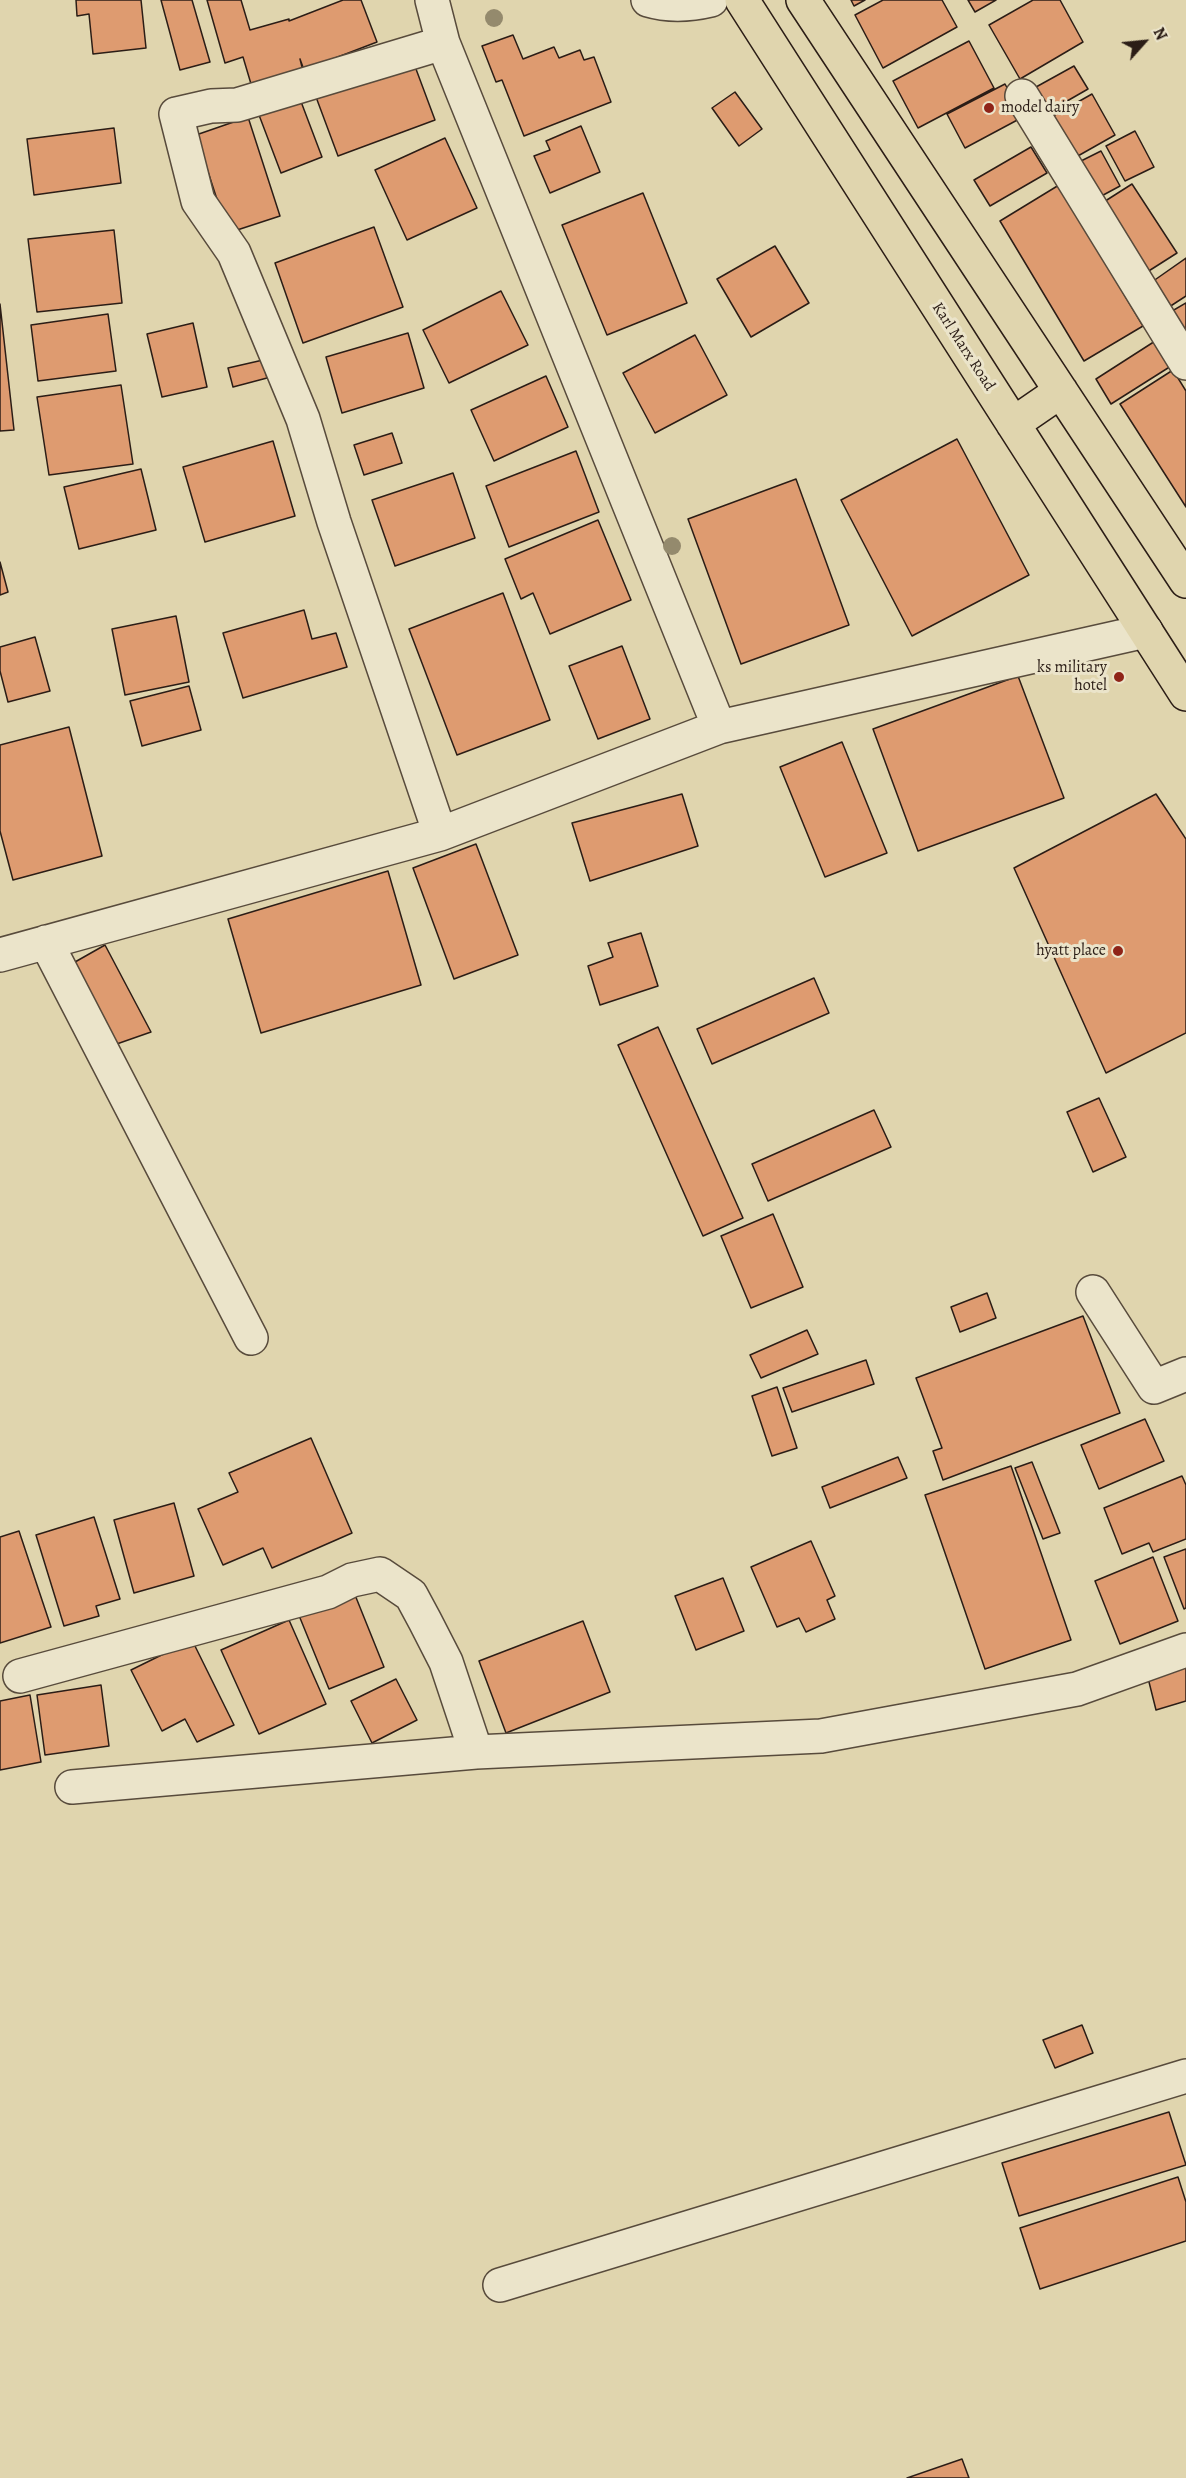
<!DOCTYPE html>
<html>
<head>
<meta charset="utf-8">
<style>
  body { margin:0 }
  #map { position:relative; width:1186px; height:2478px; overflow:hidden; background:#e0d5ae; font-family:Alegreya,serif }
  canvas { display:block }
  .north { position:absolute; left:1114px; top:12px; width:60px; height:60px; -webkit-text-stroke:4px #ebe4ca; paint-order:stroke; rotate:63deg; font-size:16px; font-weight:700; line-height:24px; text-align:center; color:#2b1d16 }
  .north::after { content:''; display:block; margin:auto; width:21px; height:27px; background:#2b1d16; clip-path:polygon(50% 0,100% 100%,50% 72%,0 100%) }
</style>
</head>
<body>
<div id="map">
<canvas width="1186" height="2478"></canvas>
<div class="north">N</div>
</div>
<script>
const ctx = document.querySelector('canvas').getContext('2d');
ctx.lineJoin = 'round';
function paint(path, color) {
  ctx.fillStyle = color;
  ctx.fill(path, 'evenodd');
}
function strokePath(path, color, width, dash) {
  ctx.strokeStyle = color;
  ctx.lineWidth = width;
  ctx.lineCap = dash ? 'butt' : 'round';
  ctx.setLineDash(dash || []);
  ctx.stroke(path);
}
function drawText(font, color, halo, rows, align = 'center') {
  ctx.font = font + ' Alegreya,serif';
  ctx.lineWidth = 6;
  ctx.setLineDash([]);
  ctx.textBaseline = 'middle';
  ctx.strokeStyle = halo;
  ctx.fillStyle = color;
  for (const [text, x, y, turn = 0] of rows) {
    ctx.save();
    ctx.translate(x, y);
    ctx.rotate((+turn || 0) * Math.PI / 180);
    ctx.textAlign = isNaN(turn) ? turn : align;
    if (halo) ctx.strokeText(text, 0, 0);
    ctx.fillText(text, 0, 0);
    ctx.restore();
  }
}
const building = new Path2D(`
  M 76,0 L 141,0 L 146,48 L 93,54 L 89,14 L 77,16 Z
  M 161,0 L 192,0 L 210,62 L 180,70 Z
  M 207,0 L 241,0 L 250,30 L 289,19 L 289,21 L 343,0 L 361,0 L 377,42 L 304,70 L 300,59 L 305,79 L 254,94 L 243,57 L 225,63 Z
  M 851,0 L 865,0 L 854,6 Z
  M 883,0 L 942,0 L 957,27 L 883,68 L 855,15 Z
  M 968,0 L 996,0 L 975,12 Z
  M 1033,0 L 1060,0 L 1083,42 L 1020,79 L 989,25 Z
  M 513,35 L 523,59 L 554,47 L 559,58 L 580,50 L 584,60 L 594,57 L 611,102 L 524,136 L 502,80 L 496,82 L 482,46 Z
  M 969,41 L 994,88 L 918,128 L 893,81 Z
  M 413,61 L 435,120 L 338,156 L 316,97 Z
  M 1074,66 L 1088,89 L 1041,116 L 1027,92 Z
  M 1005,84 L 1023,117 L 965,148 L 947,114 Z
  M 735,92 L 762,129 L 739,146 L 712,108 Z
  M 1092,94 L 1115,135 L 1069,161 L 1046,120 Z
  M 300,99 L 322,157 L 281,173 L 259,115 Z
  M 248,117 L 280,216 L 228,233 L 196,135 Z
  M 581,126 L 600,172 L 550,193 L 534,156 L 550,150 L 546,141 Z
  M 114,128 L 121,183 L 34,195 L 27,139 Z
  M 1135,131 L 1154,167 L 1125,181 L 1106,146 Z
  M 445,138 L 477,208 L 407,240 L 375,170 Z
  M 1031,147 L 1047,173 L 990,206 L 974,180 Z
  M 1101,151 L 1120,186 L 1094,200 L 1075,164 Z
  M 1132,184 L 1177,253 L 1144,274 L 1099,205 Z
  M 1059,185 L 1143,326 L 1084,361 L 1000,221 Z
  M 643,193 L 687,303 L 607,335 L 562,225 Z
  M 374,227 L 403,307 L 303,343 L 275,263 Z
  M 114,230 L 122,303 L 37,312 L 28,239 Z
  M 775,246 L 809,303 L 751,337 L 717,279 Z
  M 1186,258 L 1186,296 L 1166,309 L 1149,284 Z
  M 501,291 L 528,345 L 449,383 L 423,330 Z
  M 1186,303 L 1186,338 L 1167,314 Z
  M 0,304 L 14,430 L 0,431 Z
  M 108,314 L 116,371 L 38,381 L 31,325 Z
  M 193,323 L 207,387 L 162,397 L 147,334 Z
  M 408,333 L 424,388 L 342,413 L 326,357 Z
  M 695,335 L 727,395 L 655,433 L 623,373 Z
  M 1163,336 L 1179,361 L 1111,404 L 1096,379 Z
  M 263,360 L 267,378 L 233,387 L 228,368 Z
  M 1173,370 L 1186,391 L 1186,507 L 1120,404 Z
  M 546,376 L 568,427 L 494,461 L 471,410 Z
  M 121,385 L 133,464 L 49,475 L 37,397 Z
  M 392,433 L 402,463 L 364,475 L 354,445 Z
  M 957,439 L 1029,575 L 912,636 L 841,500 Z
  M 273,441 L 295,516 L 205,542 L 183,467 Z
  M 576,451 L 599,512 L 509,547 L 486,486 Z
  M 141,469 L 156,530 L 79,549 L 64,487 Z
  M 453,473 L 475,538 L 395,566 L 372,500 Z
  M 796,479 L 849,625 L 741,664 L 688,519 Z
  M 598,520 L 631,600 L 550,634 L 533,593 L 521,599 L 505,559 Z
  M 0,562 L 8,592 L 0,595 Z
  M 503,593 L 550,720 L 457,755 L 409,629 Z
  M 304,610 L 312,639 L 336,633 L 347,667 L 243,698 L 223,633 Z
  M 176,616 L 189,682 L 125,695 L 112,629 Z
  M 35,637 L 50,691 L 8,702 L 0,671 L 0,647 Z
  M 622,646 L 650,719 L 598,739 L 569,666 Z
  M 1018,676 L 1064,798 L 918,851 L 873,729 Z
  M 189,686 L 201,730 L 142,746 L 130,701 Z
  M 69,727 L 102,856 L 13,880 L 0,831 L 0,745 Z
  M 842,742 L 887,853 L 825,877 L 780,767 Z
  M 682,794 L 698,846 L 590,881 L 572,823 Z
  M 1156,794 L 1186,839 L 1186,1033 L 1106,1073 L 1014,868 Z
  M 476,844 L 518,955 L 454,979 L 413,868 Z
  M 388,871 L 421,985 L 261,1033 L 228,919 Z
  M 641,933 L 658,986 L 600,1005 L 588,966 L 613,957 L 608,943 Z
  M 105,945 L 151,1032 L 111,1046 L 75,962 Z
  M 814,978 L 829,1013 L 712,1064 L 697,1029 Z
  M 658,1027 L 743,1218 L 703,1236 L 618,1045 Z
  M 1099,1098 L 1126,1157 L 1093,1172 L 1067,1112 Z
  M 874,1110 L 891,1147 L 768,1201 L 752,1164 Z
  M 773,1214 L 803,1287 L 751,1308 L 721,1236 Z
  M 987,1293 L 996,1318 L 960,1332 L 951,1307 Z
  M 1083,1316 L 1120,1413 L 943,1480 L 933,1451 L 942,1448 L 916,1378 Z
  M 807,1330 L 818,1354 L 761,1378 L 750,1355 Z
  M 866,1360 L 874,1384 L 792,1412 L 783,1388 Z
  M 777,1387 L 797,1448 L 772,1456 L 752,1396 Z
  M 1145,1419 L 1164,1461 L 1099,1489 L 1081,1445 Z
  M 311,1438 L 352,1533 L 272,1568 L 263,1548 L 223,1565 L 198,1509 L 238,1492 L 229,1473 Z
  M 898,1457 L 907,1478 L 830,1508 L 822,1487 Z
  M 1032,1462 L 1060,1533 L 1043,1539 L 1015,1468 Z
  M 1011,1466 L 1071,1640 L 985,1669 L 925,1495 Z
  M 1182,1476 L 1186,1485 L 1186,1539 L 1153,1552 L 1149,1543 L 1122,1554 L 1104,1508 Z
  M 174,1503 L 194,1576 L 134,1593 L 114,1520 Z
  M 94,1517 L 120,1599 L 96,1606 L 99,1616 L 64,1626 L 36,1535 Z
  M 19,1531 L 51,1627 L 0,1643 L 0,1537 Z
  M 811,1541 L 835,1596 L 827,1600 L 835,1619 L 806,1632 L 799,1618 L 777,1627 L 751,1567 Z
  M 1186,1549 L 1186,1608 L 1184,1609 L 1164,1557 Z
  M 1153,1557 L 1178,1621 L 1120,1644 L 1095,1581 Z
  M 723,1578 L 744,1631 L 696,1650 L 675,1596 Z
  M 353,1590 L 384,1667 L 329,1689 L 298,1613 Z
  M 289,1620 L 326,1704 L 259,1734 L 221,1650 Z
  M 583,1621 L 610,1692 L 506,1733 L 479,1661 Z
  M 192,1640 L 234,1725 L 197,1742 L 185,1719 L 162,1731 L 131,1670 Z
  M 1186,1663 L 1186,1701 L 1156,1710 L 1147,1674 Z
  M 396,1679 L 417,1720 L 372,1743 L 351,1701 Z
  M 101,1685 L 109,1746 L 45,1755 L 37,1695 Z
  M 30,1695 L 41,1762 L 0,1770 L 0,1701 Z
  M 1082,2025 L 1093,2053 L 1055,2068 L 1043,2040 Z
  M 1169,2112 L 1186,2165 L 1019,2216 L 1002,2163 Z
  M 1178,2177 L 1186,2202 L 1186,2241 L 1040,2289 L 1020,2228 Z
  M 962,2459 L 969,2478 L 907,2478 Z`);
paint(building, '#de9b70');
strokePath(building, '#2b1d16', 1.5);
const minor = new Path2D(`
  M 432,0 L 443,43 L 719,727
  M 648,0 C 668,6 690,5 711,0
  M 1022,96 L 1186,363
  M 440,834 L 334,522 L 303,419 L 234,253 L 198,201 L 176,114 L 211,106 L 237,105 L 443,43
  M 46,942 L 251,1338
  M 0,955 L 440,834 L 719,727 L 1146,631
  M 1093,1292 L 1154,1387 L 1186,1374
  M 20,1676 L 328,1592 L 352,1580 L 380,1574 L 411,1595 L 425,1621 L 446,1662 L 476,1752
  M 72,1787 L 476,1752 L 821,1736 L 1077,1689 L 1186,1650
  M 500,2285 L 1186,2076`);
const major = new Path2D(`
  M 742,0 L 1186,694
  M 803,0 L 1186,581
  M 1013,424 L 1061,391`);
strokePath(minor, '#584b3c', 36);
strokePath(major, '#2b1d16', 36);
strokePath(minor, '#ebe4ca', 33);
strokePath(major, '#e0d5ae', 33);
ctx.fillStyle = '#948a6d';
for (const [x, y] of [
  [494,18],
  [672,546]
]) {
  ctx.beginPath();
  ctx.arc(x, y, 9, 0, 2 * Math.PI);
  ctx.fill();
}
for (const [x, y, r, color] of [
  [989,108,6,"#8f2418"],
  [1119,677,6,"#8f2418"],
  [1118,951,6,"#8f2418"]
]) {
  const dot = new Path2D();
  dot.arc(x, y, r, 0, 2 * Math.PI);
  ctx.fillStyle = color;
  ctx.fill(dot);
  strokePath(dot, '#ebe4ca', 2);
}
drawText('16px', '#2b1d16', '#ebe4ca', [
  ["model dairy",1001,108,"left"],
  ["ks military",1107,668],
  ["hotel",1107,686],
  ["hyatt place",1106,951]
], 'right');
drawText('16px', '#2b1d16', '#ebe4ca', [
  ["Karl Marx Road",963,347,57]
]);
</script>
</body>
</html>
